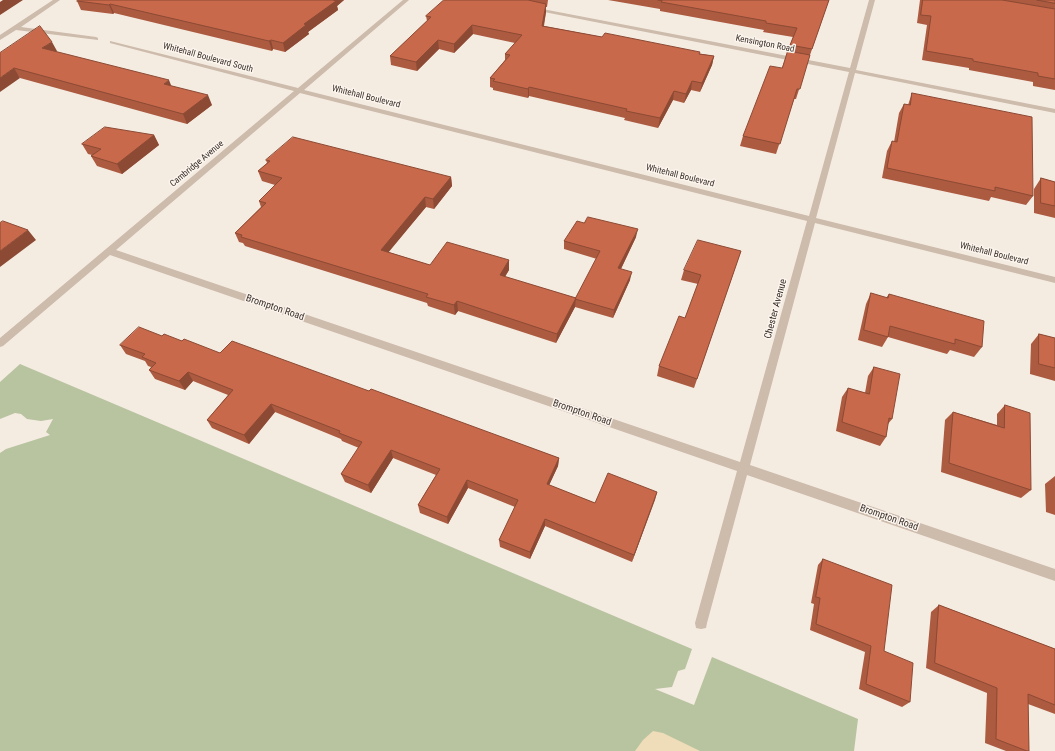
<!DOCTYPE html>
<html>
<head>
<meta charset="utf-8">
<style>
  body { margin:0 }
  canvas { display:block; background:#f4ebe1 }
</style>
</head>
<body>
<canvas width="1055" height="751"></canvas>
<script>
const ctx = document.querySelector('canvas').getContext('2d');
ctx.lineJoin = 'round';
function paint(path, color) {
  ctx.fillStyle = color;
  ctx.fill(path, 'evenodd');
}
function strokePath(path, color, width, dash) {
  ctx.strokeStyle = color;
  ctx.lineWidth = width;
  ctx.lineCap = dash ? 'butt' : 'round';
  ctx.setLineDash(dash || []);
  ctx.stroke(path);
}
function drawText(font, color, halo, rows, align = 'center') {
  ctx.font = font + ' "Roboto Condensed",sans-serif';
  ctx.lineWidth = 3;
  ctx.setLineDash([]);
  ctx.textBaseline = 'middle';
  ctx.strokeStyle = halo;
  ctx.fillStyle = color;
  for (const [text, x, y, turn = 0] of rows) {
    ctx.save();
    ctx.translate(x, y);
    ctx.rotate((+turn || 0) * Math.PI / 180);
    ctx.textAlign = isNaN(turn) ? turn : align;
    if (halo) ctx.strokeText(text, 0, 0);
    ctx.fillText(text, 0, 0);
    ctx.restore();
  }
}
paint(new Path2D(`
  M 20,364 L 692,649 L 685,669 L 678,671 L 672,687 L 655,689 L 694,705 L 712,657 L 858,719 L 854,751 L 0,751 L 0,453 L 6,449 L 50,435 L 46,432 L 53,419 L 41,421 L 27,419 L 21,414 L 15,413 L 0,419 L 0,382 Z`), '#b8c4a0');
paint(new Path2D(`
  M 653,731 L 663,733 L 700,751 L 635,751 L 643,740 Z`), '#efdcb8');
paint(new Path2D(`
  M 53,0 L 60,0 L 21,27 L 96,37 L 98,38 L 98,40 L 16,30 L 0,40 L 0,35 Z
  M 403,0 L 409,0 L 304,90 L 809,216 L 849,72 L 534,10 L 531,8 L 532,7 L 850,68 L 869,0 L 875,0 L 856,70 L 1055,109 L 1055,113 L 855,73 L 816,218 L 1055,277 L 1055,283 L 815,223 L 750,465 L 1055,569 L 1055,581 L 747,475 L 707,623 L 706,628 L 701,629 L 696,628 L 695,623 L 737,471 L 110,255 L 3,346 L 0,347 L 0,338 L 294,91 L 110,43 L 110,41 L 298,88 ZM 300,93 L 807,221 L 740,462 L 116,250 Z`), '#cdbbac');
paint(new Path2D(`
  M 78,0 L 344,0 L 337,6 L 338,10 L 308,32 L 309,34 L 285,52 L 273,49 L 272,51 L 114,13 L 113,14 L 81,10 L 77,1 Z
  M 444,0 L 548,0 L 547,7 L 546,7 L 546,12 L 544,26 L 602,37 L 714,56 L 712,65 L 700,92 L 691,90 L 684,103 L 673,100 L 658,128 L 624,120 L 625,118 L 529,96 L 528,98 L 493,90 L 493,88 L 490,87 L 490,78 L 505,60 L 505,54 L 515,43 L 473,34 L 454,53 L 439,49 L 417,71 L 391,65 L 390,56 L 427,21 L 426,16 Z
  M 608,0 L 829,0 L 810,55 L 796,99 L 794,99 L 776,154 L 740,146 L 743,136 L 782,68 L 793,37 L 763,32 L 764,30 L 660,11 L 660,9 Z
  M 920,0 L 1055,0 L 1055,90 L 1033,86 L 1033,82 L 969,70 L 969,68 L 922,60 L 927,25 L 917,23 Z
  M 57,51 L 56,52 L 171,86 L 212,105 L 187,124 L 20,78 L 0,53 Z
  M 912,93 L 1033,196 L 1026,205 L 991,197 L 989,201 L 882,178 L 887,151 L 892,141 L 894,142 L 899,113 L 904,104 L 908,105 Z
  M 154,135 L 159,145 L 122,174 L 97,166 L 91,156 L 92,155 L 88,154 L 82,144 Z
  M 266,160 L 451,177 L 452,186 L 434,209 L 426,207 L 388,252 L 430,265 L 509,260 L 509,270 L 505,277 L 576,298 L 597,259 L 564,249 L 564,241 L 636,237 L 621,269 L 630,280 L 613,318 L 575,307 L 556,343 L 458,311 L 455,315 L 428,306 L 427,303 L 245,246 L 243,243 L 239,242 L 235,233 L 261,207 L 259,201 L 275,185 L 262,181 L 258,171 L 267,163 Z
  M 1041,178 L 1055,182 L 1055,218 L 1034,213 L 1034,189 Z
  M 741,251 L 694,388 L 657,376 L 659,366 L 685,318 L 698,284 L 681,280 L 684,270 Z
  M 871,293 L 886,298 L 889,294 L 982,347 L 974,357 L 950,350 L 947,354 L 888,337 L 882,347 L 858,340 L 866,304 Z
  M 1039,334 L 1055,338 L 1055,381 L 1030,374 L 1031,344 Z
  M 162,336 L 182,341 L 220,353 L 369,391 L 559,458 L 558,466 L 549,485 L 595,503 L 657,492 L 632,562 L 545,526 L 530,559 L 500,547 L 499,540 L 515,507 L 468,488 L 448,524 L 420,513 L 418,505 L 436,475 L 393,458 L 371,493 L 345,482 L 341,474 L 359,448 L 342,441 L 341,439 L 275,412 L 249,444 L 212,428 L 207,420 L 228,395 L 193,381 L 185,390 L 155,379 L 149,370 L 151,367 L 148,366 L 145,361 L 126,354 L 120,345 Z
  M 874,367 L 892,419 L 888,424 L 886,437 L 880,446 L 836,431 L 842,397 L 848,388 L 865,393 L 868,376 Z
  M 1005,405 L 1031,490 L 1021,498 L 941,472 L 945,420 L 953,412 L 997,425 L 997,414 Z
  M 1055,476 L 1055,515 L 1046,512 L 1045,484 Z
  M 823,559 L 884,651 L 910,702 L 902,707 L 859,689 L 865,652 L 810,630 L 814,604 L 811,603 L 818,565 Z
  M 939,605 L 1055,649 L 1055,714 L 1028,704 L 1029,751 L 1006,751 L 985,743 L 987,693 L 926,668 L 931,612 Z`), '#ac5a40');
paint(new Path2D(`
  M 3,0 L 23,0 L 0,15 L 0,2 Z
  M 331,0 L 344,0 L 337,6 L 338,10 L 308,32 L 309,34 L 285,52 L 283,43 Z
  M 110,4 L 114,13 L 113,14 L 109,5 Z
  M 546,4 L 546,12 L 542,34 L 542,26 Z
  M 472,25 L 473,34 L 454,53 L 454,44 Z
  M 271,40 L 273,49 L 272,51 L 269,41 Z
  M 438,40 L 439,49 L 417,71 L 416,62 Z
  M 52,42 L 57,51 L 48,58 L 42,48 Z
  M 714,56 L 712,65 L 700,92 L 702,83 Z
  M 14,68 L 20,78 L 0,92 L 0,78 Z
  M 169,80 L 173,90 L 164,84 Z
  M 692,81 L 691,90 L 684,103 L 686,94 Z
  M 529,87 L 529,96 L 528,98 L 528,89 Z
  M 674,91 L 673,100 L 658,128 L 660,118 Z
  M 208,95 L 212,105 L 187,124 L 183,114 Z
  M 154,135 L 159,145 L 122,174 L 117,164 Z
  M 451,177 L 452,186 L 434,209 L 433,199 Z
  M 425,197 L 426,207 L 383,259 L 381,250 Z
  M 638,229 L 636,237 L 617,277 L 618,268 Z
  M 28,230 L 36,240 L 0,267 L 0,251 Z
  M 509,260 L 509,270 L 500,284 L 500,275 Z
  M 632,272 L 630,280 L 613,318 L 614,310 Z
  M 576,298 L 575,307 L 556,343 L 557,334 Z
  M 457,301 L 458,311 L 455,315 L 454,305 Z
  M 188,372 L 193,381 L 185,390 L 179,381 Z
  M 271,404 L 275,412 L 249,444 L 244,435 Z
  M 391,450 L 393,458 L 371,493 L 368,485 Z
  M 559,458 L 558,466 L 546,492 L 547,484 Z
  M 467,480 L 468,488 L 448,524 L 447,517 Z
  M 657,492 L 655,500 L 632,562 L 634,555 Z
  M 545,519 L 545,526 L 530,559 L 530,552 Z`), '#8c4a34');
const building = new Path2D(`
  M 78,0 L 333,0 L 336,1 L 304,24 L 306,25 L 283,43 L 271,40 L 269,41 L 110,4 L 109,5 L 77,1 Z
  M 444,0 L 528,0 L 546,4 L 542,26 L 602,37 L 605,33 L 700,52 L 699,54 L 714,56 L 702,83 L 692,81 L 686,94 L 674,91 L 660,118 L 626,111 L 627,109 L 529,87 L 528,89 L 493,81 L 495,79 L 490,78 L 510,55 L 505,54 L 522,35 L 472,25 L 454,44 L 438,40 L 416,62 L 390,56 L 431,17 L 426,16 Z
  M 658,0 L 829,0 L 812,49 L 790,45 L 797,28 L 766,23 L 766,21 L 661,2 L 662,1 Z
  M 923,0 L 1002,0 L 1055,9 L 1055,79 L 1038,76 L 1038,73 L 973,61 L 973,59 L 926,51 L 931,16 L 921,15 Z
  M 1037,0 L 1055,0 L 1055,3 Z
  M 40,26 L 52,42 L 42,48 L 169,80 L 164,84 L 208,95 L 183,114 L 14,68 L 0,78 L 0,53 Z
  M 788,51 L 810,55 L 800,89 L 797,89 L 780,144 L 743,136 L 770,66 L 782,68 Z
  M 912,93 L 1032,117 L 1033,196 L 995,187 L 995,191 L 887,168 L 892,141 L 897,142 L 904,104 L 910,105 Z
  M 105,127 L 154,135 L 117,164 L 91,156 L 101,149 L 82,144 Z
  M 293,137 L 451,177 L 433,199 L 425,197 L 381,250 L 430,265 L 447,242 L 509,260 L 500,275 L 576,298 L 557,334 L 457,301 L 454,305 L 426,297 L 428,294 L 241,237 L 242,235 L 235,233 L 266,203 L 259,201 L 282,178 L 258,171 L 270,161 L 266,160 Z
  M 1041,178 L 1055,182 L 1055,206 L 1041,203 Z
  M 588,217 L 638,229 L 618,268 L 632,272 L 614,310 L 575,299 L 600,251 L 564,241 L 577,221 L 584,223 Z
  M 3,221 L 28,230 L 0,251 L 0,223 Z
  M 698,240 L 741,251 L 697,379 L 659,366 L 679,316 L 685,318 L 701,275 L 684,270 Z
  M 871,293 L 888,298 L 889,294 L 984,321 L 982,347 L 955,339 L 955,344 L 890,326 L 888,337 L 864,330 Z
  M 139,327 L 162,336 L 164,334 L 182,341 L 184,339 L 220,353 L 232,341 L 369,391 L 371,389 L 559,458 L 547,484 L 595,503 L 608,473 L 657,492 L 634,555 L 545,519 L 530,552 L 499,540 L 518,500 L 467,480 L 447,517 L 418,505 L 440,469 L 391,450 L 368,485 L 341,474 L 362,442 L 339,433 L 340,431 L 271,404 L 244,435 L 207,420 L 233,390 L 188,372 L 179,381 L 149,370 L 156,363 L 142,357 L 145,354 L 120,345 Z
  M 1039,334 L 1055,338 L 1055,368 L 1039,364 Z
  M 874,367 L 900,374 L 892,419 L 889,418 L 886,437 L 842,422 L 848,388 L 869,394 Z
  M 1005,405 L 1030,413 L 1031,490 L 949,463 L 953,412 L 1004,428 Z
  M 823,559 L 892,585 L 884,651 L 913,663 L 910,702 L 866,684 L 871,646 L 816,624 L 820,598 L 816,597 Z
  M 939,605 L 1055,649 L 1055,705 L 1028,694 L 1029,751 L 1027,751 L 996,739 L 997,688 L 935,663 Z`);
paint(building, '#c8694b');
strokePath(building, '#8c4a34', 1);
drawText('9px', '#3b302b', '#fbf5ee', [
  ["Kensington Road",765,44,11],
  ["Whitehall Boulevard South",208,58,15],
  ["Whitehall Boulevard",366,97,14],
  ["Cambridge Avenue",197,164,-40],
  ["Whitehall Boulevard",680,176,14],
  ["Whitehall Boulevard",994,254,14]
]);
drawText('10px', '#3b302b', '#fbf5ee', [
  ["Brompton Road",275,308,19],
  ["Chester Avenue",776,309,-75],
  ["Brompton Road",582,413,19],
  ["Brompton Road",889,518,19]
]);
</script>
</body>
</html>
